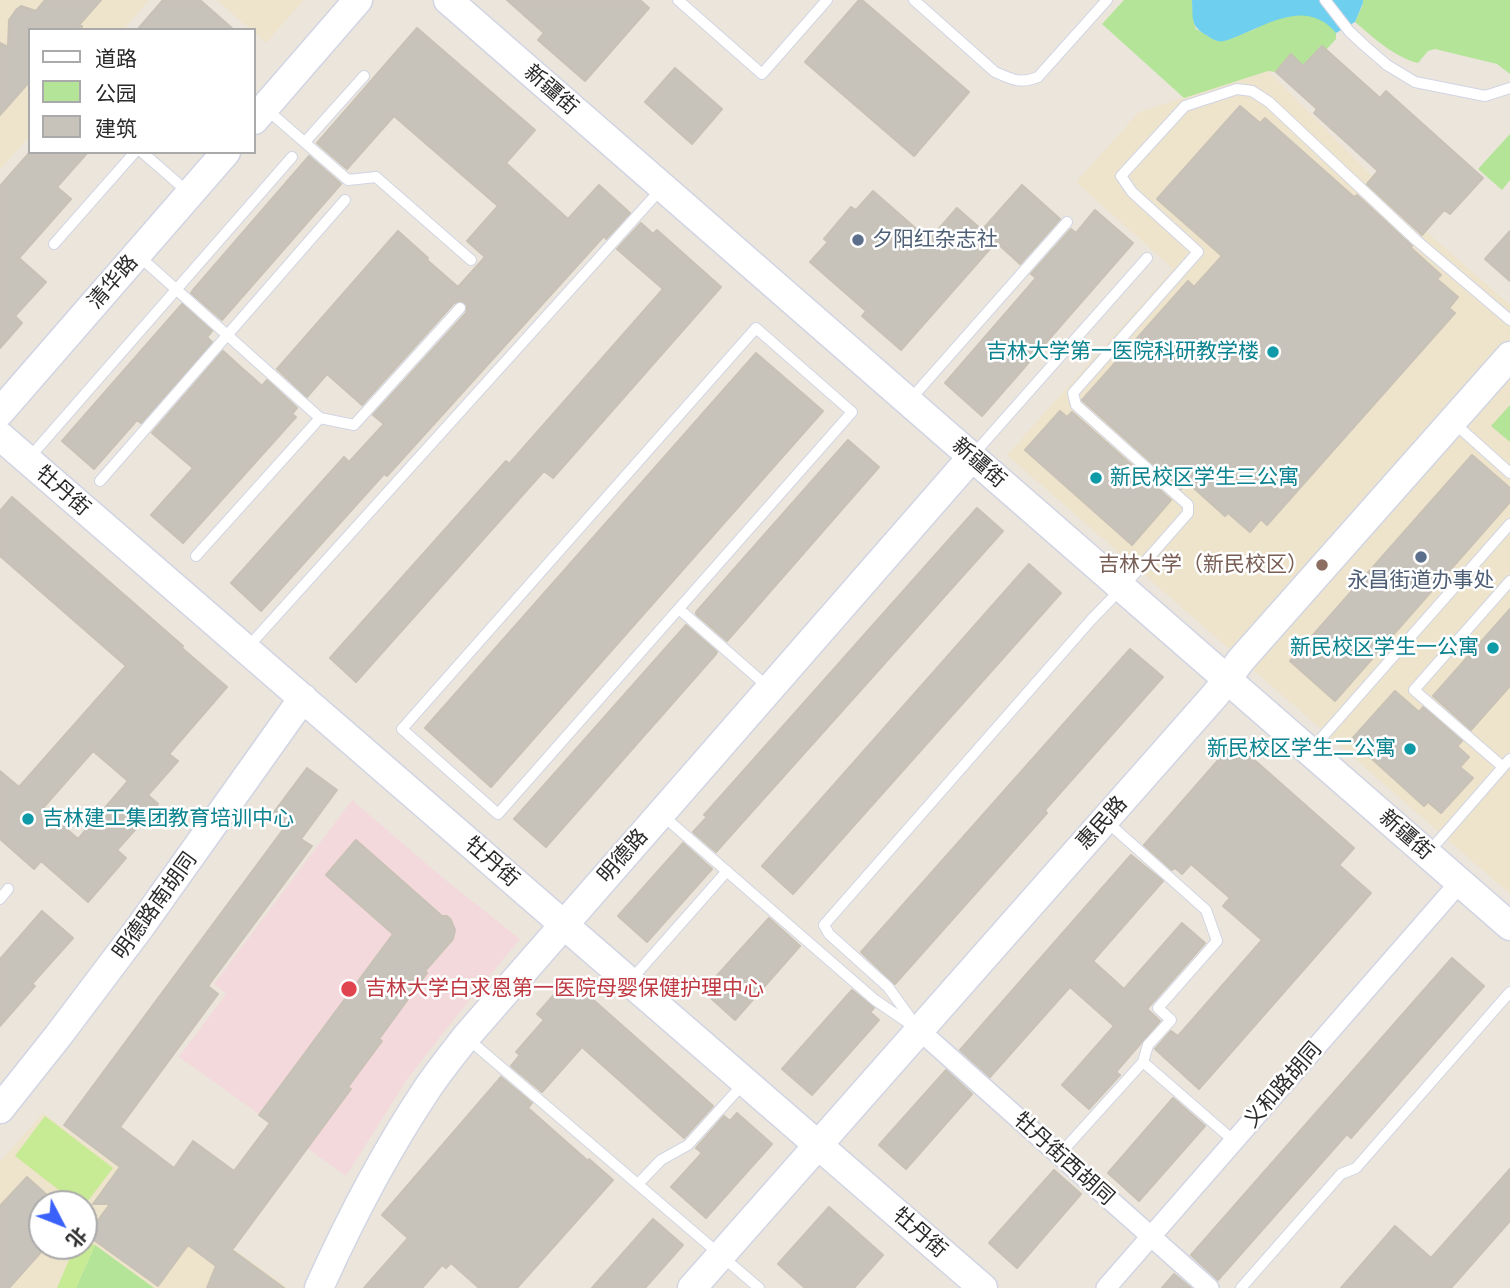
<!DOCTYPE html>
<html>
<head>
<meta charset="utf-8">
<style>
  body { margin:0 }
  #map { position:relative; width:1510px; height:1288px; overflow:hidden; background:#ece5dc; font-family:Quicksand,"Noto Sans SC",sans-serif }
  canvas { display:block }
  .legend { position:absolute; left:28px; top:28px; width:228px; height:126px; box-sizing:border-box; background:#fff; border:2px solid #aaa; margin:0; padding:9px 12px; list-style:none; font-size:21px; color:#2a2a2a }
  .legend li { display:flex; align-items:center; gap:14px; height:35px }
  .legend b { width:35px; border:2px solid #aaa }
  .north { position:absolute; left:28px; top:1190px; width:70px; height:70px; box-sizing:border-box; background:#fff; border:2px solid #aaa; border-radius:50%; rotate:132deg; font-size:19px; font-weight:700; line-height:28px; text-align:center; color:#2a2a2a }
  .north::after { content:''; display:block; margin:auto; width:24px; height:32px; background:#3b61fb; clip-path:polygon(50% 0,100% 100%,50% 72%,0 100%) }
</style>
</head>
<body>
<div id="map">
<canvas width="1510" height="1288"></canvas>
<ul class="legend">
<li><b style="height:9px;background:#fff"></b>道路</li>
<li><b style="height:19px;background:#b3e498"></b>公园</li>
<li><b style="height:19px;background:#c7c3bb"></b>建筑</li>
</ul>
<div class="north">北</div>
</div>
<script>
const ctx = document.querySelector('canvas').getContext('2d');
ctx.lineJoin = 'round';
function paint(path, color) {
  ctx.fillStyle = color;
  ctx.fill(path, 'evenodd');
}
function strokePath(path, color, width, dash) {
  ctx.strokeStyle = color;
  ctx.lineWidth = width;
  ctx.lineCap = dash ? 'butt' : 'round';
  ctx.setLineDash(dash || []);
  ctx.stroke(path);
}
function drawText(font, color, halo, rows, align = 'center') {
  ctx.font = font + ' Quicksand,"Noto Sans SC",sans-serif';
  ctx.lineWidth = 5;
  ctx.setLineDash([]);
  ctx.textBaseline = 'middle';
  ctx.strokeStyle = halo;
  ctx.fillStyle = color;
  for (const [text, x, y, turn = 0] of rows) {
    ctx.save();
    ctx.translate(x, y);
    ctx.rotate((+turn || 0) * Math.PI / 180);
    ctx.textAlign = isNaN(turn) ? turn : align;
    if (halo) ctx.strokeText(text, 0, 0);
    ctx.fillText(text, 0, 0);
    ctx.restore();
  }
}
paint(new Path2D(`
  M 0,0 L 149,0 L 123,30 L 30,30 L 30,136 L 0,170 Z
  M 217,0 L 304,0 L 266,43 L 254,32 L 254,30 L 251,30 Z
  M 1268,71 L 1428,233 L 1510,305 L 1510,894 L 1007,455 L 1173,269 L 1076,182 L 1139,112 Z
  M 43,1113 L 287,1287 L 287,1288 L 0,1288 L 0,1162 ZM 42,1204 L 84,1204 L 84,1246 L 42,1246 Z`), '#eee3cb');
paint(new Path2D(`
  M 352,800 L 443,878 L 520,939 L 459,1013 L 408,1078 L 346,1176 L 179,1057 L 226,994 L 214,984 Z`), '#f3d9db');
paint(new Path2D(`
  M 1124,0 L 1192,0 L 1194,23 L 1196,29 L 1217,41 L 1224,41 L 1255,29 L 1281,14 L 1294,10 L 1306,9 L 1323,17 L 1336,33 L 1336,39 L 1326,50 L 1321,46 L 1303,66 L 1291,55 L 1276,72 L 1268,71 L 1184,98 L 1102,24 Z
  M 1363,0 L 1510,0 L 1510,74 L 1497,64 L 1435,49 L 1428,51 L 1418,63 C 1394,57 1374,38 1355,22 L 1363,4 Z
  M 1510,134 L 1510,180 L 1502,190 L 1478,169 Z
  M 1510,405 L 1510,442 L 1491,426 Z
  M 95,1245 L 154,1288 L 76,1288 Z`), '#b3e498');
paint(new Path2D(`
  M 45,1116 L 113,1168 L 84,1206 L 84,1204 L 77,1204 L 15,1156 Z
  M 84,1240 L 95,1245 L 76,1288 L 57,1288 L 75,1246 L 84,1246 Z`), '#c7eb94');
paint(new Path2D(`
  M 1192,0 L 1363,0 L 1363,3 L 1355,22 L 1336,33 C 1308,0 1274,21 1238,36 C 1232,38 1224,43 1217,41 C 1217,41 1208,37 1208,36 C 1190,27 1193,18 1192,0 Z`), '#6ecfef');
const building = new Path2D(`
  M 45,0 L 101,0 L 79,25 L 82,26 L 81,30 L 30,30 L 30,81 L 0,115 L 0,43 L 8,47 L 9,20 L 16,10 L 21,6 L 36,11 Z
  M 163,0 L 200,0 L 234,30 L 137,30 Z
  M 507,0 L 640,0 L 649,8 L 585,81 L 538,40 L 544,33 Z
  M 859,0 L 862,0 L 969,92 L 914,156 L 805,62 Z
  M 417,28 L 535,130 L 506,163 L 568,219 L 599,185 L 630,213 L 606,239 L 604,236 L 387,476 L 384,474 L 261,611 L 231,583 L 344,457 L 349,462 L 384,424 L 373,415 L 466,313 L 467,305 L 461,301 L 454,303 L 362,405 L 327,374 L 307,397 L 277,369 L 398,231 L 428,258 L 427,260 L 458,287 L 485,257 L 467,241 L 498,206 L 394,116 L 347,169 L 317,143 Z
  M 1322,46 L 1380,98 L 1386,91 L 1483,178 L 1450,214 L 1444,210 L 1422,235 L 1367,184 L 1378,171 L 1314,113 L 1317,109 L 1276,72 L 1291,54 L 1303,66 Z
  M 675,68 L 722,109 L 692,144 L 645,102 Z
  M 1240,106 L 1260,123 L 1265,118 L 1354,197 L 1357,195 L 1412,246 L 1410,247 L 1441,275 L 1437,279 L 1458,297 L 1449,308 L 1455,313 L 1267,525 L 1261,519 L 1250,532 L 1228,513 L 1225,516 L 1187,482 L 1181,489 L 1082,400 L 1188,281 L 1194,287 L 1222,256 L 1157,199 Z
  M 30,152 L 88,152 L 57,187 L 71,199 L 19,258 L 46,282 L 15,316 L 22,323 L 0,348 L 0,186 Z
  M 309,156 L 341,184 L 222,320 L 191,293 L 193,290 Z
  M 1022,185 L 1060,219 L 1020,264 L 996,242 L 901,350 L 862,316 L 866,311 L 810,262 L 828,242 L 824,239 L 851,207 L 856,210 L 873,191 L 929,240 L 957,208 L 982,230 Z
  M 1095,210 L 1133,243 L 982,416 L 945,383 L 1036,278 L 1031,274 L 1071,229 L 1076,233 Z
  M 641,223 L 653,234 L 657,230 L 721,287 L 553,478 L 544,471 L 356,682 L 330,658 L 506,461 L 509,464 L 663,289 L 617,249 Z
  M 1510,231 L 1510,281 L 1485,259 Z
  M 182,304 L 212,331 L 207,337 L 212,342 L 141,423 L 137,420 L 94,469 L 62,441 Z
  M 223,351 L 262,386 L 267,380 L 297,408 L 292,414 L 296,417 L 183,543 L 151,515 L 193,468 L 152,433 Z
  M 756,353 L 823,411 L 491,787 L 425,728 Z
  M 1060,411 L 1067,417 L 1072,412 L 1171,500 L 1132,545 L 1025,450 Z
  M 848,440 L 879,467 L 727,641 L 696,614 L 696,612 Z
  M 1472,455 L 1510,488 L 1510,502 L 1335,701 L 1290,661 Z
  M 12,497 L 183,646 L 182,648 L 227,687 L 169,754 L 178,761 L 148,795 L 158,804 L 117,850 L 126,858 L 88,902 L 41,861 L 34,869 L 0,839 L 0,771 L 19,787 L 126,666 L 0,556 L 0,511 ZM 93,751 L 128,781 L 78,839 L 43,808 Z
  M 977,508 L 1003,531 L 716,852 L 693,832 L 707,817 L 704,815 Z
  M 1029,564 L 1061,593 L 793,894 L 762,866 Z
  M 1510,609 L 1510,686 L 1471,730 L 1433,696 Z
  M 686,625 L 717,652 L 716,654 L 546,847 L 514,819 Z
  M 1130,649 L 1163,677 L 1045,810 L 1047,813 L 895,984 L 861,952 Z
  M 1395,691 L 1419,712 L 1423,707 L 1462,741 L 1457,746 L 1469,757 L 1460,767 L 1473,778 L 1441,813 L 1428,802 L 1424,806 L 1351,740 Z
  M 1234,742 L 1354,848 L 1339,865 L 1371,893 L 1199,1089 L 1155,1049 L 1171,1031 L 1178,1036 L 1262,940 L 1223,906 L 1230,898 L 1191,864 L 1182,874 L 1175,868 L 1172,870 L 1144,845 Z
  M 307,768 L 337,790 L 301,839 L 312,846 L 208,986 L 218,994 L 120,1127 L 174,1168 L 193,1141 L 234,1171 L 270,1123 L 259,1115 L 393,934 L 326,875 L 356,840 L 442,916 L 447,916 L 451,920 L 455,930 L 453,939 L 425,971 L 427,973 L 379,1039 L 382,1041 L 348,1087 L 351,1089 L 232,1250 L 284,1288 L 207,1288 L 216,1266 L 188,1245 L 158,1286 L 87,1235 L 110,1204 L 93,1204 L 120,1167 L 64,1125 L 285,827 L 271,816 Z
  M 683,843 L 712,869 L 647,942 L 618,916 Z
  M 1131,855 L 1163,881 L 1093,961 L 1124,989 L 1182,923 L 1205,943 L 1147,1009 L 1160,1021 L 1116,1072 L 1120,1075 L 1089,1109 L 1062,1085 L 1114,1026 L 1070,987 L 990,1077 L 960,1050 Z
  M 42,911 L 73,938 L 32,984 L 35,986 L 0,1026 L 0,959 Z
  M 769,918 L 800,946 L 735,1020 L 703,991 Z
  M 1452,958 L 1484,986 L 1351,1138 L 1347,1134 L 1218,1280 L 1191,1255 Z
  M 572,981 L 713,1106 L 684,1138 L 582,1047 L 542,1092 L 511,1066 L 520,1055 L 516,1052 L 544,1020 L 537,1014 L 560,988 L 563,991 Z
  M 852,990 L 874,1008 L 870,1012 L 879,1020 L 812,1095 L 782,1069 Z
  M 946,1070 L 972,1094 L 906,1169 L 879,1145 Z
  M 501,1077 L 532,1103 L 528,1108 L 588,1161 L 589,1159 L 613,1180 L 517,1288 L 479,1288 L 451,1263 L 446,1268 L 442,1265 L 422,1288 L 364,1288 L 408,1238 L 382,1215 Z
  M 1173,1098 L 1205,1126 L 1139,1201 L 1108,1173 Z
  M 737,1113 L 772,1144 L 706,1218 L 671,1187 L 702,1153 L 696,1148 L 724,1116 L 730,1121 Z
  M 1510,1169 L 1510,1221 L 1451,1288 L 1341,1288 L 1395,1226 L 1431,1258 Z
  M 1054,1170 L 1081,1194 L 1017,1268 L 989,1243 Z
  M 27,1177 L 57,1204 L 42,1204 L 42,1251 L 9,1288 L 0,1288 L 0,1206 Z
  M 829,1207 L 883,1255 L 854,1288 L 805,1288 L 778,1264 Z
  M 653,1219 L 683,1245 L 645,1288 L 592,1288 Z
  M 1174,1274 L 1191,1288 L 1162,1288 Z`);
paint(building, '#c7c3bb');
strokePath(building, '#c8c1b6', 2);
const lane = new Path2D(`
  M 678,0 L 762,74 L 827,0
  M 914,0 L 995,72 C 1013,80 1020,84 1038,77 L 1107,0
  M 1325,0 L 1349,31 L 1365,46 L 1387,65 L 1415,82 L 1485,96 L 1510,88
  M 265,108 L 348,180 L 376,177 L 471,260
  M 305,142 L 364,76
  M 142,152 L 189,193
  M 54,244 L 135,152
  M 140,257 L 320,418 L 354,425 L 460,308
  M 756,328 L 852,412 L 498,814 L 402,729 Z
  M 909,401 L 1067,222
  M 1453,422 L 1510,473
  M 972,456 L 1147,258
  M 30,457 L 292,157
  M 100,481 L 345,200
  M 196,556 L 320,418
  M 679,609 L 768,687
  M 248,647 L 662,188
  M 1310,751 L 1510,524
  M 1503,767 L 1414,690 L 1510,581
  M 662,815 L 875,1000 L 913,1026
  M 1428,853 L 1510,759
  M 0,899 L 8,889
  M 630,981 L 727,871
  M 919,1030 L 888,987 L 829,934 L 824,925 L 1091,620 L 1123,587 L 1188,513 L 1188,505 L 1076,405 L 1073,393 L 1198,252 L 1132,192 L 1121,176 L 1185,106 L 1237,89 L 1252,91 L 1269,102 L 1416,240 L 1510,320
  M 467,1038 L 759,1288
  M 1143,1062 L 1234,1141
  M 1059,1155 L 1143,1062 L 1148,1045 L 1171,1020 L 1158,1008 L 1217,941 L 1206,910 L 1106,821
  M 638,1184 L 661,1160 L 688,1145 L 743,1084
  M 1241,1288 L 1341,1174 L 1356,1168 L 1510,992`);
const street = new Path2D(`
  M 919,1030 L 1209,1288
  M 1106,1288 L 1460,882`);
const secondary = new Path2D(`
  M 448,0 L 1510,926
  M 254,120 L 358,0
  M 0,412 L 226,152
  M 0,436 L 983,1288
  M 0,1109 L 58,1036 L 141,926 L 303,698
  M 319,1288 C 350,1219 385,1152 427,1089 C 439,1071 453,1054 466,1037 L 972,457
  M 692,1288 L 1216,694 L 1241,660 L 1510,356`);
strokePath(lane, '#d1d5e3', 12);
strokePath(street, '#d1d5e3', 22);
strokePath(secondary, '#d1d5e3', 31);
strokePath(lane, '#fff', 10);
strokePath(street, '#fff', 19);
strokePath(secondary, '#fff', 28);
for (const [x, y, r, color] of [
  [858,240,7,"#5c6f8a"],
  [1273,352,7,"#0f9aa8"],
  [1096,478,7,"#0f9aa8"],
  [1421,557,7,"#5c6f8a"],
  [1322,565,7,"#8d6e63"],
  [1493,648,7,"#0f9aa8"],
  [1410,749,7,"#0f9aa8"],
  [28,819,7,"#0f9aa8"],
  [349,989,9,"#e0444e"]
]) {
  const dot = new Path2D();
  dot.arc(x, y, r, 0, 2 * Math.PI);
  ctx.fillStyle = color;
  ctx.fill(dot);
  strokePath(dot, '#fff', 2.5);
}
drawText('21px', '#2a2a2a', '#fff', [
  ["新疆街",551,90,41],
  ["清华路",113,282,-49],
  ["新疆街",979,463,41],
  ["牡丹街",63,491,41],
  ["惠民路",1102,823,-48],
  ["新疆街",1406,835,41],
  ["明德路",623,856,-49],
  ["牡丹街",492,862,41],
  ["明德路南胡同",155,906,-54],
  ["义和路胡同",1283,1085,-49],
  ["牡丹街西胡同",1064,1159,42],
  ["牡丹街",920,1233,41]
]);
drawText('21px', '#4e5e75', '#fff', [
  ["夕阳红杂志社",872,240],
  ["永昌街道办事处",1421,581,"center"]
], 'left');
drawText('21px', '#0d838f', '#fff', [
  ["吉林大学第一医院科研教学楼",1259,352],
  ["新民校区学生三公寓",1110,478,"left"],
  ["新民校区学生一公寓",1479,648],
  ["新民校区学生二公寓",1396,749],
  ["吉林建工集团教育培训中心",42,819,"left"]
], 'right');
drawText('21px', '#785e54', '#fff', [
  ["吉林大学（新民校区）",1308,565]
], 'right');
drawText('21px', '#be3a42', '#fff', [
  ["吉林大学白求恩第一医院母婴保健护理中心",365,989]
], 'left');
</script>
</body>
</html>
